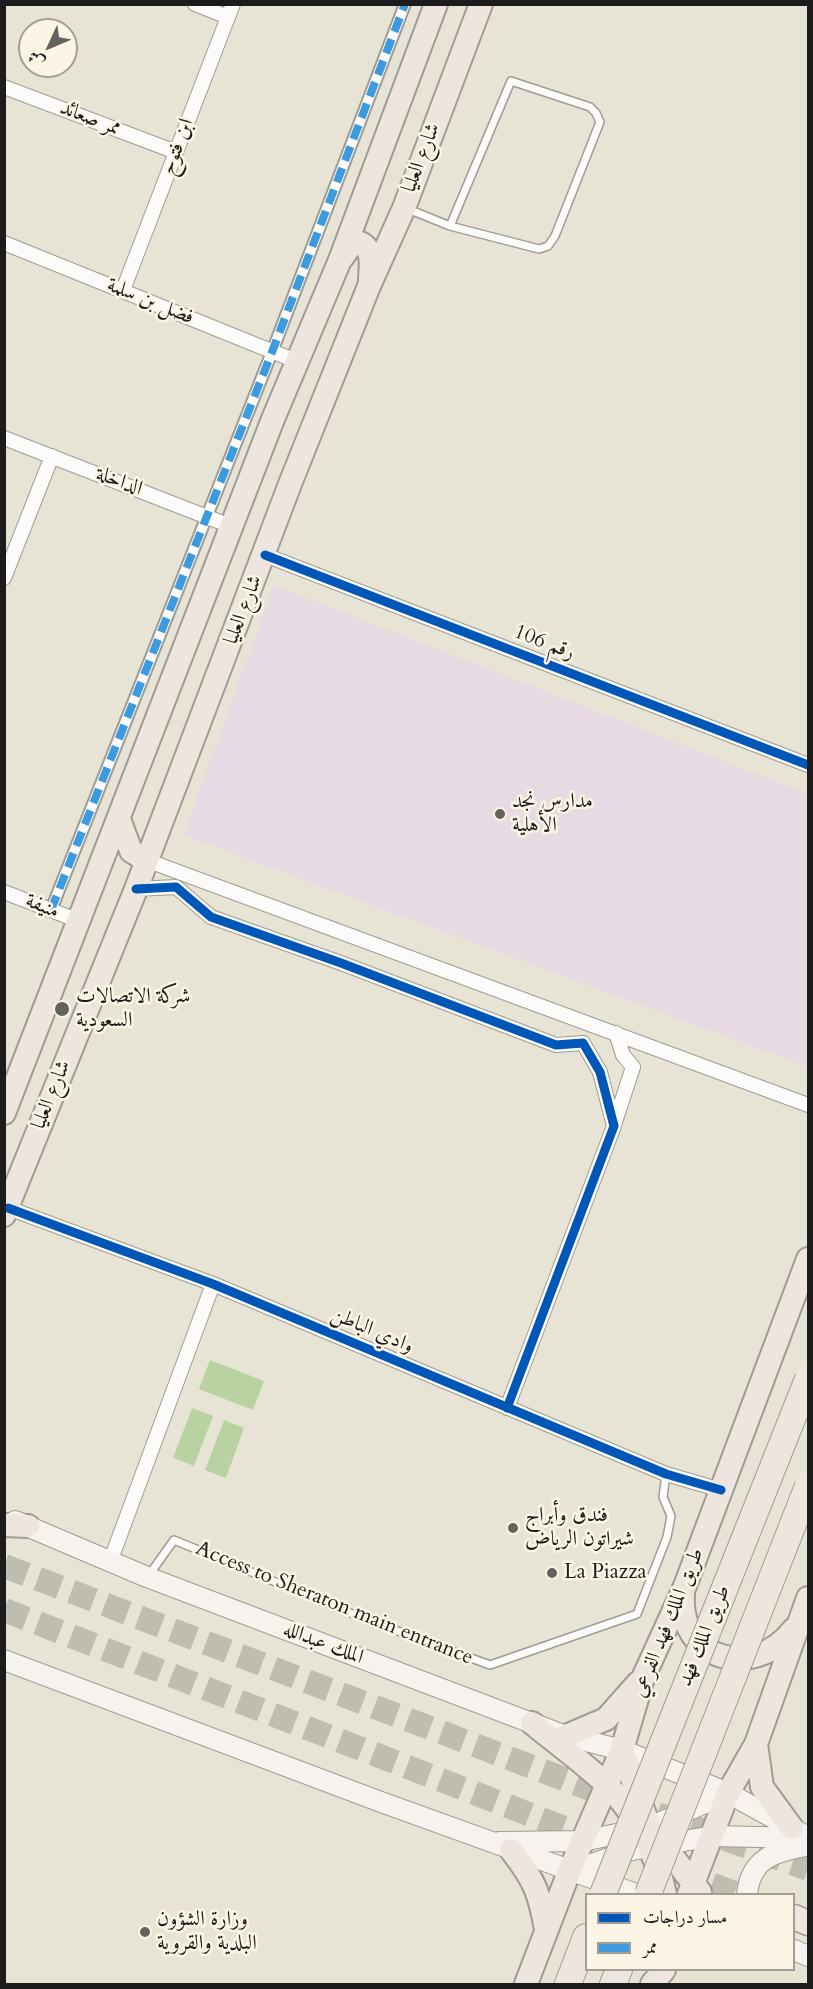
<!DOCTYPE html>
<html>
<head>
<meta charset="utf-8">
<style>
  body { margin:0 }
  #map { position:relative; width:813px; height:1989px; overflow:hidden; background:#e8e4d5; font-family:Cardo,Amiri,serif }
  canvas { display:block }
  .frame { position:absolute; inset:0; border:6px solid #1c1c1c; pointer-events:none }
  .legend { position:absolute; left:585px; top:1893px; width:210px; height:78px; box-sizing:border-box; background:#fcf5e5; border:2px solid #a29e95; margin:0; padding:8px 10px; list-style:none; font-size:18px; color:#1c1c1c }
  .legend li { display:flex; align-items:center; gap:12px; height:30px }
  .legend b { width:30px; border:2px solid #a29e95 }
  .north { position:absolute; left:18px; top:18px; width:60px; height:60px; box-sizing:border-box; background:#fcf5e5; border:2px solid #a29e95; border-radius:50%; rotate:226deg; font-size:16px; font-weight:700; line-height:24px; text-align:center; color:#1c1c1c }
  .north::after { content:''; display:block; margin:auto; width:21px; height:27px; background:#63625d; clip-path:polygon(50% 0,100% 100%,50% 72%,0 100%) }
</style>
</head>
<body>
<div id="map">
<canvas width="813" height="1989"></canvas>
<div class="frame"></div>
<ul class="legend">
<li><b style="height:8px;background:#0057b8"></b>مسار دراجات</li>
<li><b style="height:8px;background:#3c9bdf"></b>ممر</li>
</ul>
<div class="north">ش</div>
</div>
<script>
const ctx = document.querySelector('canvas').getContext('2d');
ctx.lineJoin = 'round';
function paint(path, color) {
  ctx.fillStyle = color;
  ctx.fill(path, 'evenodd');
}
function strokePath(path, color, width, dash) {
  ctx.strokeStyle = color;
  ctx.lineWidth = width;
  ctx.lineCap = dash ? 'butt' : 'round';
  ctx.setLineDash(dash || []);
  ctx.stroke(path);
}
function drawText(font, color, halo, rows, align = 'center') {
  ctx.font = font + ' Cardo,Amiri,serif';
  ctx.lineWidth = 5;
  ctx.setLineDash([]);
  ctx.textBaseline = 'middle';
  ctx.strokeStyle = halo;
  ctx.fillStyle = color;
  for (const [text, x, y, turn = 0] of rows) {
    ctx.save();
    ctx.translate(x, y);
    ctx.rotate((+turn || 0) * Math.PI / 180);
    ctx.textAlign = isNaN(turn) ? turn : align;
    if (halo) ctx.strokeText(text, 0, 0);
    ctx.fillText(text, 0, 0);
    ctx.restore();
  }
}
paint(new Path2D(`
  M 274,585 L 808,794 L 808,1067 L 183,835 Z`), '#e7dae3');
paint(new Path2D(`
  M 210,1360 L 264,1381 L 253,1410 L 199,1389 Z
  M 192,1408 L 213,1416 L 194,1466 L 173,1458 Z
  M 224,1420 L 244,1428 L 226,1478 L 205,1470 Z`), '#b8d3a1');
strokePath(new Path2D(`
  M 4,1566 L 622,1801
  M 4,1610 L 603,1843
  M 657,1814 L 808,1869
  M 678,1872 L 737,1894`), '#bfbcb0', 24, [24, 12]);
const service = new Path2D(`
  M 408,209 L 450,226 L 539,249 L 548,246 L 555,236 L 600,122 L 596,113 L 590,107 L 511,81 L 450,226
  M 149,1575 L 174,1540 L 365,1619 L 490,1665 L 637,1614 L 667,1537 L 671,1516 L 663,1497 L 666,1474`);
const pedestrian = new Path2D(`
  M 51,910 L 272,352 L 405,4`);
const minor = new Path2D(`
  M 195,4 L 228,17
  M 4,87 L 176,152
  M 4,243 L 296,361
  M 123,290 L 233,4
  M 4,438 L 233,527
  M 265,555 L 808,765
  M 4,578 L 52,456
  M 146,860 L 808,1105
  M 136,889 L 176,887 L 211,917 L 341,963 L 556,1045 L 583,1043 L 600,1072 L 614,1126 L 507,1408
  M 4,892 L 79,921
  M 614,1125 L 633,1067 L 623,1055 L 616,1033
  M 8,1208 L 213,1284 L 666,1474 L 721,1490
  M 110,1562 L 213,1284`);
const secondary = new Path2D(`
  M 15,1521 L 147,1577 L 566,1736 L 622,1750 L 728,1793 L 808,1837
  M 4,1660 L 381,1802 L 636,1894
  M 499,1842 L 583,1841 L 650,1827 L 728,1793
  M 569,1872 L 632,1850 L 713,1836 L 806,1838
  M 747,1894 C 751,1858 774,1852 806,1846
  M 794,1950 L 808,1956`);
const primary = new Path2D(`
  M 342,258 L 354,241 C 374,245 371,262 370,279
  M 119,819 L 131,851 L 146,860
  M 4,1113 L 273,419 L 340,260 L 436,4
  M 4,1215 L 136,889 L 290,484 L 369,286 L 404,208 L 481,4
  M 4,1525 L 28,1526
  M 683,1594 C 678,1661 754,1680 793,1630
  M 532,1723 C 556,1743 584,1763 607,1785 C 634,1811 658,1858 665,1894
  M 566,1736 L 606,1719 L 638,1683
  M 756,1744 L 762,1787 L 792,1828
  M 622,1750 L 649,1826 L 700,1892
  M 511,1850 C 535,1881 539,1892 546,1929
  M 689,1894 L 728,1793 L 756,1744 L 808,1598
  M 526,1984 L 569,1872 L 622,1750 L 643,1678 L 685,1586 L 808,1259
  M 652,1984 L 664,1970`);
const trunk = new Path2D(`
  M 794,1917 L 808,1923`);
const motorway = new Path2D(`
  M 568,1984 L 586,1937
  M 613,1984 L 619,1970`);
strokePath(service, '#9e9c94', 10);
strokePath(pedestrian, '#9e9c94', 14);
strokePath(minor, '#9e9c94', 16);
strokePath(secondary, '#9e9c94', 22);
strokePath(primary, '#9e9c94', 26);
strokePath(trunk, '#9e9c94', 27);
strokePath(motorway, '#9e9c94', 28);
strokePath(service, '#fcfbf9', 7);
strokePath(pedestrian, '#fcfbf9', 10);
strokePath(minor, '#fcfbf9', 14);
strokePath(secondary, '#f6f2ee', 20);
strokePath(primary, '#eee6de', 22);
strokePath(trunk, '#eee6de', 24);
strokePath(motorway, '#eee6de', 26);
const motorwayBridge = new Path2D(`
  M 603,1894 L 808,1379
  M 648,1894 L 808,1486`);
strokePath(motorwayBridge, '#9e9c94', 28, []);
strokePath(motorwayBridge, '#eee6de', 26);
strokePath(new Path2D(`
  M 51,910 L 272,352 L 405,4`), '#3c9bdf', 8, [15, 8]);
strokePath(new Path2D(`
  M 265,555 L 808,765
  M 136,889 L 176,887 L 211,917 L 341,963 L 556,1045 L 583,1043 L 600,1072 L 614,1126 L 507,1408
  M 8,1208 L 213,1284 L 666,1474 L 721,1490`), '#0057b8', 9);
for (const [x, y, r, color] of [
  [500,814,6,"#63625d"],
  [62,1009,8,"#63625d"],
  [513,1528,6,"#63625d"],
  [552,1573,6,"#63625d"],
  [145,1932,6,"#63625d"]
]) {
  const dot = new Path2D();
  dot.arc(x, y, r, 0, 2 * Math.PI);
  ctx.fillStyle = color;
  ctx.fill(dot);
  strokePath(dot, '#fcf5e5', 2);
}
drawText('21px', '#1c1c1c', '#fcf5e5', [
  ["ممر صعائد",90,119,21],
  ["ابن فتوح",178,147,-69],
  ["شارع العليا",422,158,-69],
  ["فضل بن سلمة",150,302,22],
  ["الداخلة",119,482,21],
  ["شارع العليا",244,610,-69],
  ["رقم 106",544,643,21],
  ["منيفة",42,907,22],
  ["شارع العليا",52,1095,-68],
  ["وادي الباطن",372,1331,23],
  ["Access to Sheraton main entrance",334,1604,22],
  ["طريق الملك فهد الفرعي",669,1623,-68],
  ["طريق الملك فهد",705,1636,-68],
  ["الملك عبدالله",323,1644,21]
]);
drawText('21px', '#1c1c1c', '#fcf5e5', [
  ["مدارس نجد",512,802],
  ["الأهلية",512,826],
  ["شركة الاتصالات",76,997],
  ["السعودية",76,1021],
  ["فندق وأبراج",525,1516],
  ["شيراتون الرياض",525,1540],
  ["La Piazza",564,1573],
  ["وزارة الشؤون",157,1920],
  ["البلدية والقروية",157,1944]
], 'left');
</script>
</body>
</html>
